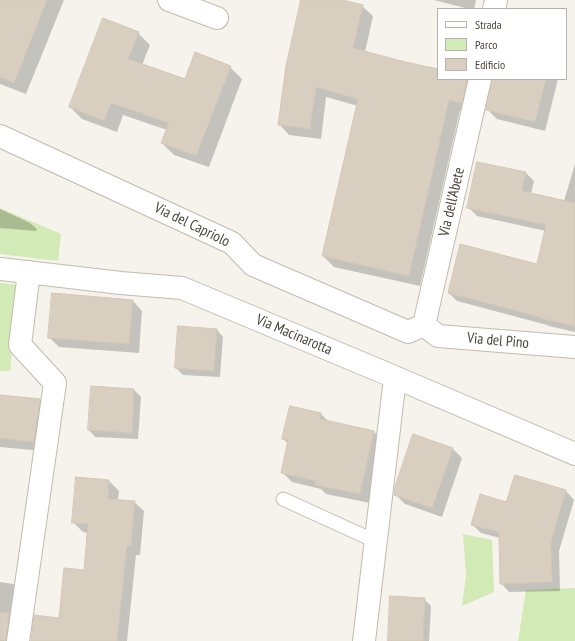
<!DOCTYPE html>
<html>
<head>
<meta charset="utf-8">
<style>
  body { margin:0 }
  #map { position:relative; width:575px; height:641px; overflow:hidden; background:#f6f3ec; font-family:"PT Sans Narrow",sans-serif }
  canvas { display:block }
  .legend { position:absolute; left:437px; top:8px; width:130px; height:72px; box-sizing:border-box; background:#fff; border:1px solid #b7b4b0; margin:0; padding:5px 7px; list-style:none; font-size:12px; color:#4b4439 }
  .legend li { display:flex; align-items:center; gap:8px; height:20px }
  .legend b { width:20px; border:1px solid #b7b4b0 }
</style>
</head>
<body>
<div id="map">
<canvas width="575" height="641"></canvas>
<ul class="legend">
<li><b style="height:5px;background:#fff"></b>Strada</li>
<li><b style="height:11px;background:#d2eab5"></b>Parco</li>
<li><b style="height:11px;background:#d8cfc1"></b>Edificio</li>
</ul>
</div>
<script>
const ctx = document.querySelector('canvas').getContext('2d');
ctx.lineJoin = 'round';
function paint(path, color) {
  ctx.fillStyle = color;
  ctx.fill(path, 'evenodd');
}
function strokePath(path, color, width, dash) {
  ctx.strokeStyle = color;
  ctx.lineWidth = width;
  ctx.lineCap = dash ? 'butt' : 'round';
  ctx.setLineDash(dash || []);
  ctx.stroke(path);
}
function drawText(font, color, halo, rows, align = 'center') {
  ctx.font = font + ' "PT Sans Narrow",sans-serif';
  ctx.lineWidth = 4;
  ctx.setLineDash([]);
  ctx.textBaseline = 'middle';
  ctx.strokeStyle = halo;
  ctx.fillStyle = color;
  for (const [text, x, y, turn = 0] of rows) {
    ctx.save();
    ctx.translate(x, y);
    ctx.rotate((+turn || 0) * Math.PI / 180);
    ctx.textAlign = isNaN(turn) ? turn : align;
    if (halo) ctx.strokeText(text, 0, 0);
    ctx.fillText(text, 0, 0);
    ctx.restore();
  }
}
paint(new Path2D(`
  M 0,208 L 61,234 L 58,261 L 0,254 Z
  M 0,283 L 19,285 L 10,371 L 0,371 Z
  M 463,534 L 492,540 L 494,592 L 462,606 L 466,575 Z
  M 575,588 L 575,641 L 518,641 L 526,590 Z`), '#d2eab5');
paint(new Path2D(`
  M 0,0 L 64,0 L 26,94 L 0,84 Z
  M 302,0 L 337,0 L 362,6 L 373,16 L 365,52 L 438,70 L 438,79 L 470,79 L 472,114 L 460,110 L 420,286 L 334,267 L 323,256 L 358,106 L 326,97 L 321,139 L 289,135 L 279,124 Z
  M 434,0 L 476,0 L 474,9 L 469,9 Z
  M 138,33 L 150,45 L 142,65 L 186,80 L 230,67 L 242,79 L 209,167 L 174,155 L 162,143 L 167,130 L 123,115 L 117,132 L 82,119 L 70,107 Z
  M 493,79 L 558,79 L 545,131 L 497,119 L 487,109 Z
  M 575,164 L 575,332 L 549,326 L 547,325 L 457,301 L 449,293 L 537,265 L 546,231 L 477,216 L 468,207 L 526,173 L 534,181 L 531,194 L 564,201 Z
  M 0,209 L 30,223 L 37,229 L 36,231 L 0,228 Z
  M 133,301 L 142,311 L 139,353 L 59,347 L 49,337 Z
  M 217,330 L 223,337 L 220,377 L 183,375 L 176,368 Z
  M 92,387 L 134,390 L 141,397 L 138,439 L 95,437 L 89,430 Z
  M 0,396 L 40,400 L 49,410 L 43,451 L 0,447 Z
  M 321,414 L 329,422 L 374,432 L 384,442 L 370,503 L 326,494 L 321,489 L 292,482 L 282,472 L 289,444 L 283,439 Z
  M 453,449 L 462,458 L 442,517 L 405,504 L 395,494 Z
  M 77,479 L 109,481 L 119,491 L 118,500 L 134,502 L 144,511 L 140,555 L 136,555 L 127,641 L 32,641 L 60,619 L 85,571 L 88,533 L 83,532 L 73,522 Z
  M 566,491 L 574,500 L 559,551 L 560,591 L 509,592 L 501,583 L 500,538 L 481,533 L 472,524 L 507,503 Z
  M 0,582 L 13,584 L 23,593 L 16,641 L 0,641 Z
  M 424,599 L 431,606 L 429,641 L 389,641 Z`), '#0003');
const building = new Path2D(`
  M 0,0 L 47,0 L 14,83 L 0,77 Z
  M 301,0 L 342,0 L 363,5 L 353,48 L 401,61 L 438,69 L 438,79 L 467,79 L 462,103 L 449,100 L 409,276 L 322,256 L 358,99 L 316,87 L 310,129 L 278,125 L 286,66 Z
  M 103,18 L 139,32 L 128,59 L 185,79 L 195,52 L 231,66 L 196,156 L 161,143 L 169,123 L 111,103 L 104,121 L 69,107 Z
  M 492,79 L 546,79 L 535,122 L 486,110 Z
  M 477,162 L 526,172 L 522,191 L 575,203 L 575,326 L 539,318 L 540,317 L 448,293 L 460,244 L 537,264 L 546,225 L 467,208 Z
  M 52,293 L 133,300 L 129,344 L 48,338 Z
  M 178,326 L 217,329 L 214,371 L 175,368 Z
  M 91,386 L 134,389 L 132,433 L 88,430 Z
  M 0,395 L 40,399 L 34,442 L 0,438 Z
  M 290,406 L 321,413 L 320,419 L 374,431 L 360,494 L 315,485 L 316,481 L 281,473 L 288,440 L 282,439 Z
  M 413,434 L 453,448 L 432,508 L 394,495 L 395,487 Z
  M 515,475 L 566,490 L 551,542 L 552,582 L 500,584 L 499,532 L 471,525 L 480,494 L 506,502 Z
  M 76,477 L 109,480 L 108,499 L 135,501 L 131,546 L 127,546 L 117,641 L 31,641 L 34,615 L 59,618 L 64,568 L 84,570 L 88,524 L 72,523 Z
  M 390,596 L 425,598 L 423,641 L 388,641 Z
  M 0,612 L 9,613 L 6,640 L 0,640 Z`);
paint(building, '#d8cfc1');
strokePath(building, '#d3c7b4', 1);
const service = new Path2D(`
  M 283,499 L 375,541`);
const minor = new Path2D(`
  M 169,0 L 217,18
  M 494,9 L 496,0
  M 0,136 L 232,243 L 253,265 L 408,332 L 424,325
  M 0,269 L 121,283 L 182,288 L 385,373 L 575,454
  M 424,325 L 480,79
  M 424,325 L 438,336 L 575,347
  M 18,641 L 55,383 L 20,345 L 29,272
  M 364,641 L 395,378`);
strokePath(service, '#c2bbae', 15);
strokePath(minor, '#c2bbae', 24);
strokePath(service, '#fff', 13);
strokePath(minor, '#fff', 22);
drawText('15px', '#4b4439', '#fff', [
  ["Via dell'Abete",452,202,-77],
  ["Via del Capriolo",192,225,26],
  ["Via Macinarotta",294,335,23],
  ["Via del Pino",498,341,5]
]);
</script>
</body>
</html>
